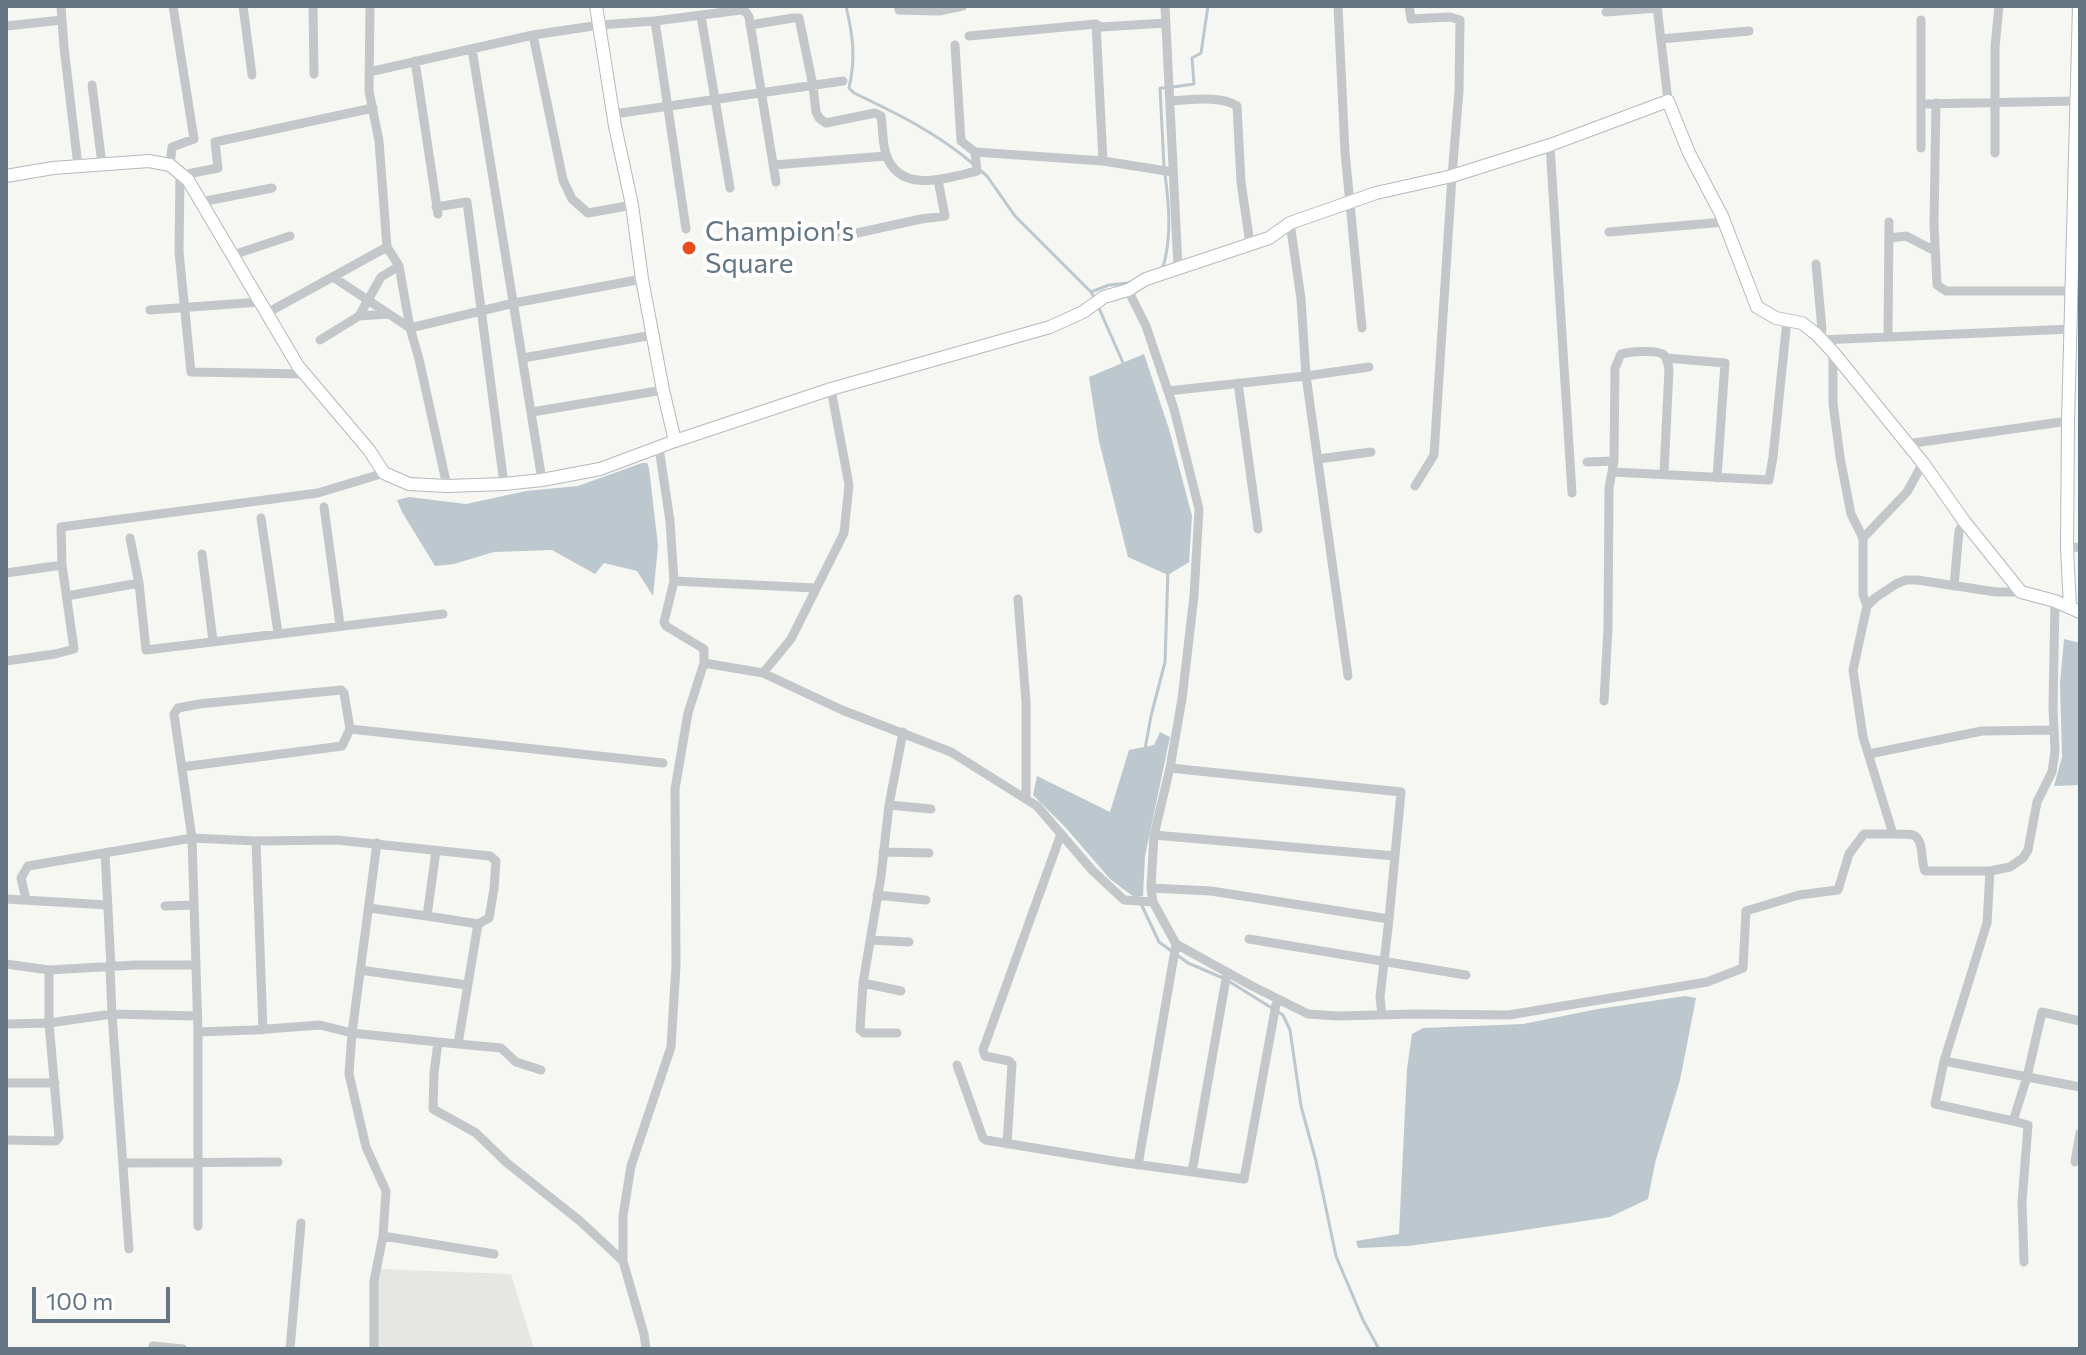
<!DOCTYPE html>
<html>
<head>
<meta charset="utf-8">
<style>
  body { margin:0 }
  #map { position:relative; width:2086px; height:1355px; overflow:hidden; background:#f6f6f2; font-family:Commissioner,sans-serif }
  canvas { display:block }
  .frame { position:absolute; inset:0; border:8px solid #647684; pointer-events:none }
  .scale { position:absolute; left:32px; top:1287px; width:138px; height:36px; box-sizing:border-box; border:4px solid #647684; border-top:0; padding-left:10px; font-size:24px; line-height:28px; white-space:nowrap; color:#647684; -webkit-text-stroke:6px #fff; paint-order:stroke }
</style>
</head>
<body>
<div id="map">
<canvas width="2086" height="1355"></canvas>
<div class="frame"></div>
<div class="scale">100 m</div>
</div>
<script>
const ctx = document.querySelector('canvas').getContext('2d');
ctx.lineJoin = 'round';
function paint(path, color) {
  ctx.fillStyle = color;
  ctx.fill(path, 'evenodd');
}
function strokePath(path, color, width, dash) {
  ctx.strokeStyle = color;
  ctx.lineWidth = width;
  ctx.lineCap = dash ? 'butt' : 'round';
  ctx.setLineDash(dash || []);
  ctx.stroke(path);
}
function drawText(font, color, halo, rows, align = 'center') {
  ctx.font = font + ' Commissioner,sans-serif';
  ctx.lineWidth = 8;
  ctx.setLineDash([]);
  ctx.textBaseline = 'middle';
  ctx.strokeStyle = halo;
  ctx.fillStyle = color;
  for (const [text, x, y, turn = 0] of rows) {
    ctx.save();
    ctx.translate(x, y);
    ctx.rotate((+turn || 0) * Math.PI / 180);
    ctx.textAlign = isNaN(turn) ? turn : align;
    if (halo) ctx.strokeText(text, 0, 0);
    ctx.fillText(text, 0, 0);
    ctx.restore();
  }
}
paint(new Path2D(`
  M 380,1269 L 511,1274 L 534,1349 L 369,1349 Z`), '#e6e7e5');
paint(new Path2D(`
  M 1144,354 L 1169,429 L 1192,516 L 1189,562 L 1168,575 L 1128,557 L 1099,441 L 1089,377 Z
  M 642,463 L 647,463 L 649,468 L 658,546 L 653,596 L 637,571 L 604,563 L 595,574 L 552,550 L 494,552 L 454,564 L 435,566 L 402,512 L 397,500 L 409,497 L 466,504 L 526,491 L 578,486 Z
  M 2064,639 L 2080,643 L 2080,785 L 2054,786 L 2062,757 L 2060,683 Z
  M 1160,732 L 1170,737 L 1145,856 L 1143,896 L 1134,897 L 1110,879 L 1066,828 L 1033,795 L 1037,776 L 1110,812 L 1129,750 L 1154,745 Z
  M 1685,996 L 1696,998 L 1680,1080 L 1655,1163 L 1648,1199 L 1610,1217 L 1498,1234 L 1408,1246 L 1358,1248 L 1356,1241 L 1399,1234 L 1407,1069 L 1412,1034 L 1423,1028 L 1523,1024 L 1598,1009 Z`), '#bcc8cd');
strokePath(new Path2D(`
  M 846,6 C 853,36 856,58 849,88 L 854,93 C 896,113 937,133 972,163
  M 1173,87 L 1194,84 L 1192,58 L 1201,53 L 1208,6
  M 1164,166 L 1160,88 L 1166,88
  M 981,171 L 987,176 L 1015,216 L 1091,292 L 1095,299
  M 1161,268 L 1163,267 C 1172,237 1169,205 1165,174
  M 1091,292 L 1109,285 L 1129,283
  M 1098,306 L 1124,365
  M 1145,749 L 1151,716 L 1165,662 L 1168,570
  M 1136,893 L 1159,942 L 1188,963 L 1223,978
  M 1230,982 L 1283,1015 L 1290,1030 L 1301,1106 L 1316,1161 L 1336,1256 L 1363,1320 L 1379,1349`), '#bcc8cd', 3);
const secondary = new Path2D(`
  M 596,6 L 615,126 L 632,205 L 642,279 L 663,390 L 675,441
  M 6,176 L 53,168 L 149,161 L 170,165 L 188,180 L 298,366 L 369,450 L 384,473 L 409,484 L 447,486 L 504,484 L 542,480 L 600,469 L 675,441 L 831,389 L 1050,327 L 1083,312 L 1104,297 L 1128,290 L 1146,279 L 1269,238 L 1290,223 L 1376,193 L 1452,176 L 1550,145 L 1668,101 L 1689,153 L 1722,216 L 1757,307 L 1776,318 L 1802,323 L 1816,334 L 1833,352 L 1923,463 L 1964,521 L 2021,592 L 2055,601 L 2080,612
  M 2070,607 L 2067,548 L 2068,421 L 2079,6`);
strokePath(secondary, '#b3b9bd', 14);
strokePath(new Path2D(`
  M 61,6 L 64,47 L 78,166
  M 243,6 L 252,75
  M 313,6 L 314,74
  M 370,6 L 369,91 L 379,141 L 387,247 L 399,266 L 410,328 L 419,359 L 447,486
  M 899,6 L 899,10 L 939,11 L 963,6
  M 1165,6 L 1178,267
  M 1338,6 L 1345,152 L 1362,328
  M 1409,6 L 1411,19 L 1450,17 L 1460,20 L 1459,91 L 1452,176 L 1434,455 L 1415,486
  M 1657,6 L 1668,101
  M 1606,12 L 1657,8
  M 701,16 L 730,188
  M 1921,20 L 1921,104 L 2076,101
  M 655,21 L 686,229
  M 1096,24 L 1101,27 L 1166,23
  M 750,25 L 793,18 L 799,18 L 813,86 L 816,112 L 819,118 L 826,123 L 875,113 L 881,116 C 883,128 882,142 886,154 C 899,195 947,178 977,171 L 975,152 L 961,141 L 955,45
  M 6,26 L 62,20
  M 533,35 L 563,180 L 572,199 L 588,213 L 632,205
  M 969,36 L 1096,24 L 1103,161 L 1173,172
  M 1661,39 L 1749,31
  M 472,49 L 542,480
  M 415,61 L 438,214
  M 369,72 L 533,35 L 600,25 L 655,21 L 741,10 L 746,12 L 749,17 L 776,182
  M 92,85 L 102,164
  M 1170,101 C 1189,100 1222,95 1237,106 L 1241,182 L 1250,244
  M 1936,103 L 1934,224 L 1937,285 L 1946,291 L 2072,291
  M 614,114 L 843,81
  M 1550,145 L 1572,493
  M 1921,148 L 1921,104
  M 975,152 L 1103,161
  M 1995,153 L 1995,47 L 1999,6
  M 170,165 L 172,147 L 194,139 L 173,6
  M 773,165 L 886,156
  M 180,174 L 179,252 L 191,372 L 305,374
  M 182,175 L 218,168 L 215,142 L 373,108
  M 201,202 L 272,188
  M 436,207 L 467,202 L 504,484
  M 1290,223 L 1301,299 L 1306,376 L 1369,367
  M 1609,232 L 1724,222
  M 839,237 L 921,219 L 945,216 L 938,180
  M 1889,238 L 1906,236 L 1935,251
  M 233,255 L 290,236
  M 1816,264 L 1822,329 L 1820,339
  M 333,277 L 410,328 L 514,303 L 642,279
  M 1128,290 L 1146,326 L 1174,409 L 1199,509 L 1194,596 L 1182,699 L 1170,768 L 1154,835 L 1151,888 L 1153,902 L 1176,944 L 1252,986 L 1308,1014 L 1338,1016 L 1415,1014 L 1509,1015 L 1707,982 L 1743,968 L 1746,911 L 1799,895 L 1838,890 L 1849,854 L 1864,834 L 1893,834 L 1863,737 L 1853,670 L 1867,606 L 1875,598 L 1896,584 L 1906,580 L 1917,580 L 1996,592 L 2021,592
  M 150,310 L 260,302
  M 267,313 L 387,247
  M 359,316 L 389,314
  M 1888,337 L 1889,222
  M 320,340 L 359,316 L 381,277 L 399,266
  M 1821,340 L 2071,329
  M 1833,352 L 1833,403 L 1840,457 L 1851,514 L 1863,538
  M 523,358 L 653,335
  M 1666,358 L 1725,363 L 1717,478
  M 1238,383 L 1258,529
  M 1168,391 L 1306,376 L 1348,676
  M 532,412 L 663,390
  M 1907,444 L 2068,421
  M 659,448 L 670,521 L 674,581 L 664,622 L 666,626 L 704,649 L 704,663
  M 1318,459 L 1371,452
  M 1587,462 L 1614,461
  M 1613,472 L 1769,480 L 1773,457 L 1787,320
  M 324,507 L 340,625
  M 261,518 L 278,633
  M 130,538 L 139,583 L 146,650 L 443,614
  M 2067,548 L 2080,547
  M 202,554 L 213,641
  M 6,573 L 62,565
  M 674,581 L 815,588
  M 1954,586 L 1959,531 L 1964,521
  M 67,596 L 139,583
  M 1018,599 L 1026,702 L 1026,799
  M 1867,606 L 1863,595 L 1863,538 L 1907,492 L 1923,463
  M 6,661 L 55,654 L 74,649 L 62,565 L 61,527 L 318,493 L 384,473
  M 763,673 L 842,710 L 951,752 L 1037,806 L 1092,870 L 1124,900 L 1153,902
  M 1604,701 L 1608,628 L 1609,488 L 1614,461 L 1615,368 L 1621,354 C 1630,352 1657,349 1664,355 C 1667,358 1668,365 1669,369 L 1664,473
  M 350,729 L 663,763
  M 1869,754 L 1982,731 L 2054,730
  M 182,767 L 342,746 L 350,729 L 344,693 L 341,690 L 199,704 L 178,708 L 174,714 L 192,838 L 198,1032 L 254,1030 L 320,1025 L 352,1033 L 438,1042 L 434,1073 L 433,1109 L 476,1133 L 507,1163 L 580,1221 L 623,1261
  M 1170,768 L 1401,792 L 1389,919
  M 889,805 L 931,809
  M 1893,834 C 1899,834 1908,834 1913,835 C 1925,840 1920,861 1925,871 L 1990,871 L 2010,867 L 2023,858 L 2028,850 L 2037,802 L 2052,772 L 2055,751 L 2053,707 L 2055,601
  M 1154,835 L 1395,856
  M 256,841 L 263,1030
  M 436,851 L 427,916 L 478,924
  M 883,852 L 929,853
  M 105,853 L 111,967
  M 1990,871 L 1987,923 L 1944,1061 L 2080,1087
  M 1151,888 L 1211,891 L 1389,919 L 1380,997 L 1382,1015
  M 877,895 L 926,900
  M 6,899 L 108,905
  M 26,899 L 21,878 L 28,866 L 192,838 L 256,841 L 337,840 L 490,856 L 496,861 L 494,889 L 489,918 L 478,924 L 458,1044 L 438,1042
  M 165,906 L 193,905
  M 369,908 L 427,916
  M 1249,939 L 1466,975
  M 870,940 L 909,942
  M 6,964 L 49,970 L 136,965 L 195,965
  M 110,967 L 112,1014 L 129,1249
  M 360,970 L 467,985
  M 863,983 L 901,991
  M 6,1024 L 49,1023 L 112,1014 L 197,1016
  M 897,1033 L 864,1033 L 860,1030 L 863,983 L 881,876 L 889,805 L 903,732
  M 458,1044 L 501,1048 L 516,1062 L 541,1070
  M 1944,1061 L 1935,1104 L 2013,1121 L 2027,1077 L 2042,1012 L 2080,1021
  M 957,1065 L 983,1138 L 986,1140 L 1119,1162 L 1244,1179 L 1277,999
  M 6,1083 L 55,1083
  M 2013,1121 L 2028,1125 L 2022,1202 L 2024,1262
  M 6,1140 L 56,1141 L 59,1137 L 49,1023 L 49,970
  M 1007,1144 L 1012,1064 L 1009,1061 L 985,1056 L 983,1050 L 1061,834
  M 2075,1162 L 2080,1133
  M 123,1163 L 278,1162
  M 1138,1165 L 1176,944
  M 1192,1172 L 1227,973
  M 198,1226 L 198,1032
  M 383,1236 L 494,1254
  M 153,1346 L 183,1349
  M 290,1349 L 301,1223
  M 374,1349 L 374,1281 L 383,1236 L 386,1191 L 366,1147 L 349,1074 L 352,1033 L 377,843
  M 646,1349 L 644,1334 L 623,1261 L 623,1216 L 631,1166 L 671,1047 L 676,966 L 675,789 L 688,713 L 704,663 L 763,673 L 791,639 L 844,533 L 849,485 L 831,389`), '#c3c7ca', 9);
strokePath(secondary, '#fff', 12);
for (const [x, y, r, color] of [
  [689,248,8,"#e94c1f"]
]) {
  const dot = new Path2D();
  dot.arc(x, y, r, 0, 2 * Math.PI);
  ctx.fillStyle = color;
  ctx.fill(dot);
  strokePath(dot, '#fff', 3);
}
drawText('28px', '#647684', '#fff', [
  ["Champion's",705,232],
  ["Square",705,264]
], 'left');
</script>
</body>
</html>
